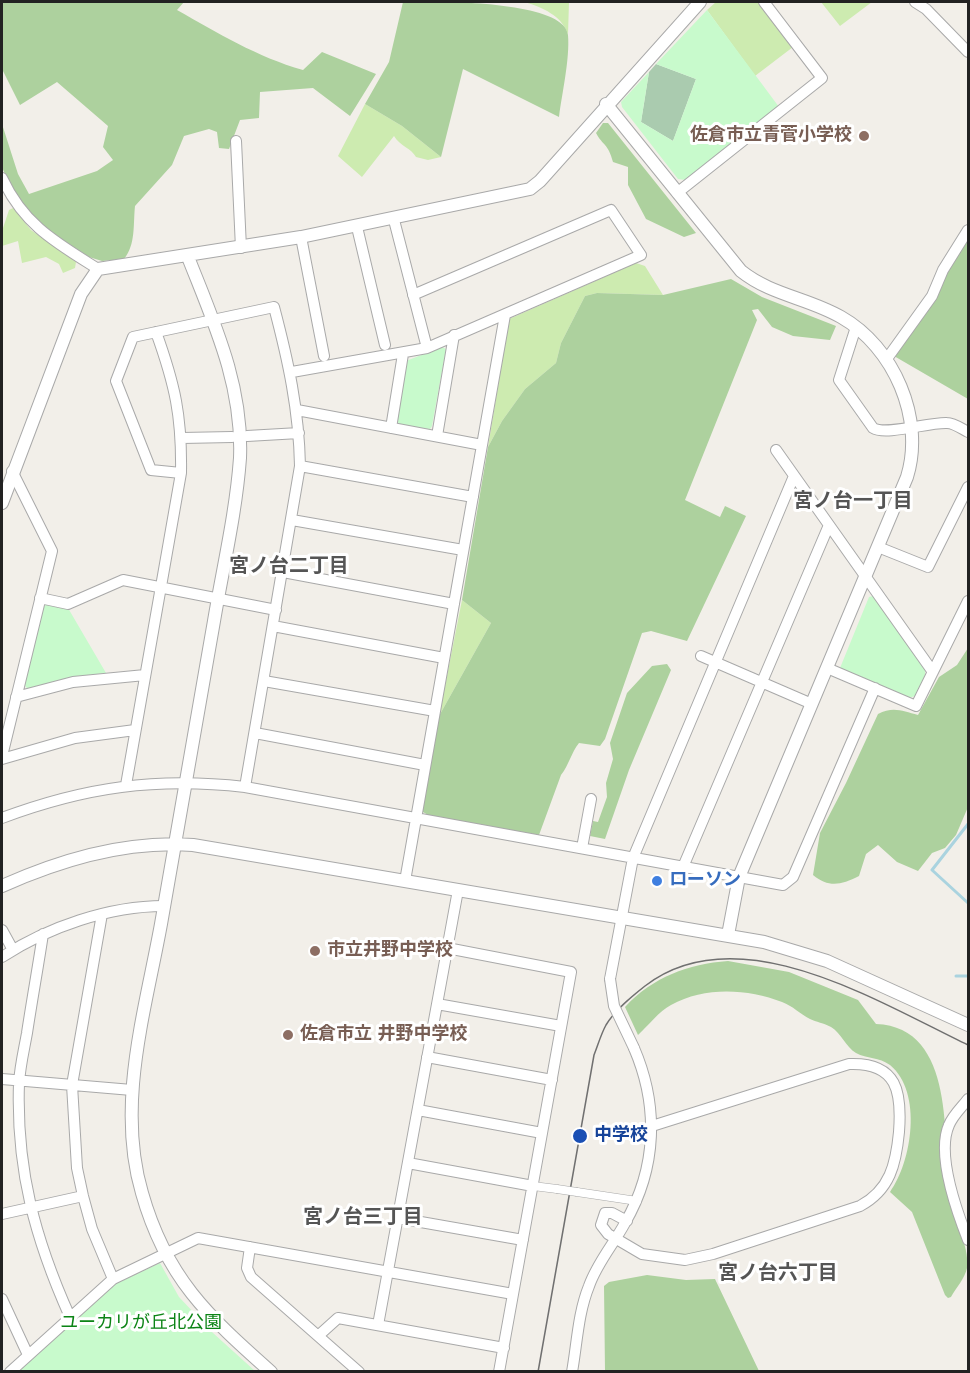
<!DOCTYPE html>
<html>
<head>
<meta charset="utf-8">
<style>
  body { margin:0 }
  #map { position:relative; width:970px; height:1373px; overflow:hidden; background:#f2efe9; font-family:Jost,sans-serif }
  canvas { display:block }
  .frame { position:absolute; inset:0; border:3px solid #222; pointer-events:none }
</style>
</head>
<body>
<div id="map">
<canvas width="970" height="1373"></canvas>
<div class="frame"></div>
</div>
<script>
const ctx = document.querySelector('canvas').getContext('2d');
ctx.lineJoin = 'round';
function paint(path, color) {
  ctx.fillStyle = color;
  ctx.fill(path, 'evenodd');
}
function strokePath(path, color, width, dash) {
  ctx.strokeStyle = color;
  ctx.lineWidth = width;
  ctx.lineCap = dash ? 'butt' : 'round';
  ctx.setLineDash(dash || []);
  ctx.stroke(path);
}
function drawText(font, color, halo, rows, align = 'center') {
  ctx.font = font + ' Jost,"Noto Sans JP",sans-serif';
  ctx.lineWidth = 6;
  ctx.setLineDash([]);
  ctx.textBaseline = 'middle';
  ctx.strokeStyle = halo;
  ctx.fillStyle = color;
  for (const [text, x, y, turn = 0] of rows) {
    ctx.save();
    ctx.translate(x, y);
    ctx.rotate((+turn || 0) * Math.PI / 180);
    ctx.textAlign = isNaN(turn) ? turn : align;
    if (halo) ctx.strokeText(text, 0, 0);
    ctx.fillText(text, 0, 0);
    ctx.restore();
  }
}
paint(new Path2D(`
  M 525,2 L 569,2 L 568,34 C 561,15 543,8 525,2 Z
  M 716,2 L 758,2 L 793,47 L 755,76 L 707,10 Z
  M 821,2 L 872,2 L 840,26 Z
  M 365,104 L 402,126 L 441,157 L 428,160 L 416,157 C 411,148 400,146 394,136 L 362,177 L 338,156 Z
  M 13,208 L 31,230 L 76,262 L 75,268 L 63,273 L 59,264 L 46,257 L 22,263 L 18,241 L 2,246 L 2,231 L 9,210 Z
  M 636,263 L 645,266 L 663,295 L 597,293 L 585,296 L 561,343 L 556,363 L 525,389 L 502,421 L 488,447 L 509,319 Z
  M 462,600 L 491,623 L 439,716 Z`), '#cdebb0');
paint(new Path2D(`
  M 2,2 L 184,2 L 177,10 C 218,33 257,57 303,70 L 322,52 L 376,74 L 350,116 L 313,88 L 260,92 L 259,118 L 240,120 L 229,149 L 219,148 L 217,132 L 209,129 L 184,136 L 172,165 L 135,206 C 133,225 136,244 124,259 L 102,261 L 89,257 L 35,222 L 7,179 L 2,167 L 2,124 L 18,174 L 29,194 L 97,171 L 113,160 L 103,147 L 108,126 L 57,82 L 20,105 L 2,69 Z
  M 403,2 C 436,1 565,0 568,35 C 570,59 562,93 559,117 L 463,69 L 441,157 L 402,126 L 365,104 L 389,62 Z
  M 603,123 L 608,123 L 696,233 L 684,237 L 646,219 L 628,185 L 628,167 L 613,162 C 608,143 603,146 596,133 Z
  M 968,236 L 968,399 L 894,356 Z
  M 731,279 L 762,297 L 836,326 L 830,340 L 793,336 L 772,327 L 758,309 L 752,310 L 757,320 L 685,500 L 720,517 L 725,506 L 746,516 L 687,641 L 651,631 L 642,633 L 605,739 L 600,746 L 579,743 C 571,753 569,765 561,775 L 539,835 L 428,815 L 423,812 L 422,807 L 439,716 L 491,623 L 462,600 L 488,447 L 502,421 L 525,389 L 556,363 L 561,343 L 585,296 L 597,293 L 663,295 Z
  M 968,648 L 968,807 L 956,835 L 945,848 L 932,853 L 918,871 L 897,862 L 878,845 L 866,854 L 859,876 C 841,885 829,888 813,875 L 820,833 L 846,783 L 878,714 C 893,706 903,711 918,715 L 939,677 L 957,665 Z
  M 667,664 L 671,670 L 629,770 L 605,839 L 590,836 L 593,821 L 598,822 L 607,797 L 606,783 L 613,759 L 610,743 L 627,693 L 652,666 Z
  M 728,961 L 789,972 L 858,1000 L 876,1024 C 957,1027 943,1142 949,1197 C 952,1221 970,1243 967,1268 C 965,1278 956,1288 951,1297 L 948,1298 L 945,1295 L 912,1212 L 890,1192 C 912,1162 923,1092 890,1065 C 879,1057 867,1059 856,1053 C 846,1047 841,1033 831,1027 C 824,1023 816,1022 810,1019 C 800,1014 793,1006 782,1002 C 748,989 705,986 671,1005 C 659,1011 648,1026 638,1035 L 625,1007 C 653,977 688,964 728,961 Z
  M 647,1275 L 686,1280 L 715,1279 L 759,1371 L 605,1371 L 604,1286 L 609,1282 Z`), '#add19e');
paint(new Path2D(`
  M 656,64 L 696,79 L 673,141 L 641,122 L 649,72 Z`), '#aacbaf');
paint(new Path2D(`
  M 707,10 L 779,107 L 686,180 L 678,179 L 622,107 L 621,102 L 649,72 L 641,122 L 673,141 L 696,79 L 656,64 Z
  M 442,347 L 446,349 L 432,426 L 430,429 L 398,425 L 395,420 L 406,361 Z
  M 873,596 L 925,668 L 925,676 L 915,696 L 909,698 L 840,668 L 869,597 Z
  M 47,604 L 68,608 L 106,673 L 72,677 L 28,689 L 24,685 L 42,608 Z
  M 160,1263 L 179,1297 L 213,1333 L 255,1371 L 17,1372 L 117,1283 Z`), '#c8facc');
strokePath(new Path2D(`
  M 968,824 L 932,870 L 968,903
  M 956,976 L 968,976`), '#aad3df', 3);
const pedestrian = new Path2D(`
  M 533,1186 L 557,1189
  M 577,1192 L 637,1201`);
const minor = new Path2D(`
  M 915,2 L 926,9 L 968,52
  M 236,141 L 241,248
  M 2,178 C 24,225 55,242 98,269
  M 677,193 L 822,78 L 764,2
  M 394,220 L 427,348
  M 357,227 L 385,345
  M 301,237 L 324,356
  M 856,327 L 839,380 L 873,428 C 886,436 929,422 947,423 C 954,423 962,429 968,432
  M 886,360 L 932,296 L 943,270 L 968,230
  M 292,372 L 427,348 L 641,255 L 611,210 L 413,295
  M 297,410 L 482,445
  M 391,428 L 403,354
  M 247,436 L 299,433
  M 437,436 L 454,335
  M 182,438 L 232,437
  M 776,450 L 933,672
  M 300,466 L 473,497
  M 181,473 L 151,470 L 116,381 L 133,337 L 274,307 C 288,360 299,410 300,466 L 245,787
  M 292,520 L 463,550
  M 878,547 L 928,567 L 968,487
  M 283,572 L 454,604
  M 40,598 L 68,604 L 123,580 L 276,610
  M 273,626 L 444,658
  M 701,656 L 812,704
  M 827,668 L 916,706 L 968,601
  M 264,681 L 435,711
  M 16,697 L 73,682 L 145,675
  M 255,733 L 425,765
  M 2,756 L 52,551 L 12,471
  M 2,759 L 75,738 L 135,730
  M 126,785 L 181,473 C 182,416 175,385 156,332
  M 2,818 C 85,787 156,777 245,787 L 783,885 L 793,877 L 875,688
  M 582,848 L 591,799
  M 683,867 L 829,525
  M 405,881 L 505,315
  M 102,914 L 72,1085 L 77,1168 L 83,1196 L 92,1229 L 113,1279
  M 2,930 L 13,950
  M 43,934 C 38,967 32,1000 27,1033 C 24,1050 20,1066 19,1083 C 16,1169 35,1239 70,1317
  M 447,948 L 571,972 L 499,1372
  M 2,957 C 48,927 109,906 164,906
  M 610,979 L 633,858 L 794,476
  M 437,1004 L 561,1026
  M 427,1057 L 552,1080
  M 2,1079 L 132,1090
  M 968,1099 C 962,1107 953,1115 949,1125 C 936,1154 957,1212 968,1240
  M 418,1110 L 542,1133
  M 408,1163 L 533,1186
  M 2,1214 L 83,1196
  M 398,1218 L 523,1240
  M 627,1221 L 612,1213 L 605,1213 L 601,1225 L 608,1234 L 642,1254 L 685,1260 L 713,1254 L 860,1206 C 890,1190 896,1164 899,1132 C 902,1093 898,1062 849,1064 L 652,1126
  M 250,1247 L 247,1268 L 251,1277 L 359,1372
  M 2,1299 L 28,1355
  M 378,1325 L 458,890
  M 318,1336 L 338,1318 L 504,1348
  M 10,1372 L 113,1279 L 198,1238 L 513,1294
  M 572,1372 C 577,1344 578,1313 589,1286 C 597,1263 613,1245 625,1223 C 657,1168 659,1106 634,1048`);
const tertiary = new Path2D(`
  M 606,104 L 741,271 C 771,295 808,298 841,317 C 894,347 925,419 907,477 L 739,877 L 728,935
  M 188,257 C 214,323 243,385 240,458 C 236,513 223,567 214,621 C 196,722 179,823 161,924 C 145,1012 116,1105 142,1193 C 166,1278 208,1316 271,1372
  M 2,503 L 81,294 L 98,269 L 301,237 L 530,189 L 540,181 L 700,2
  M 2,886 C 60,860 128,840 193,845 L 764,942 L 827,961 L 968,1025`);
strokePath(pedestrian, '#a9a9a9', 9);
strokePath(minor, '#a9a9a9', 12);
strokePath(tertiary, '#a9a9a9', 14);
strokePath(pedestrian, '#fff', 8);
strokePath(minor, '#fff', 10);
strokePath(tertiary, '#fff', 12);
strokePath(new Path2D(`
  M 538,1372 L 594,1055 C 598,1045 601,1034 606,1025 C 615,1010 631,997 645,986 C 738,914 878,1002 968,1045`), '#707070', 1.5);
const pedestrianBridge = new Path2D(`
  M 557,1189 L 577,1192`);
const minorBridge = new Path2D(`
  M 610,979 L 614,1006 L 634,1048`);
strokePath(pedestrianBridge, '#a9a9a9', 9, []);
strokePath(minorBridge, '#a9a9a9', 12, []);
strokePath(pedestrianBridge, '#fff', 8);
strokePath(minorBridge, '#fff', 10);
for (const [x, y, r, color] of [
  [864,136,6,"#8d6e63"],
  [657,881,6,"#3f7fe0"],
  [315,951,6,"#8d6e63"],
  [288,1035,6,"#8d6e63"],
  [580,1136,8,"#1a4fb4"]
]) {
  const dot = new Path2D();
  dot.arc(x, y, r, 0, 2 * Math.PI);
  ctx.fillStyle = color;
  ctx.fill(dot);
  strokePath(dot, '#fff', 2);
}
drawText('bold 18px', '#785e54', '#fff', [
  ["佐倉市立青菅小学校",852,136,"right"],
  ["市立井野中学校",327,951],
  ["佐倉市立 井野中学校",300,1035]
], 'left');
drawText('bold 18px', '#366cbe', '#fff', [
  ["ローソン",669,881]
], 'left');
drawText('bold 18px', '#164399', '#fff', [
  ["中学校",594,1136]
], 'left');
drawText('18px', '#0c8416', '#fff', [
  ["ユーカリが丘北公園",141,1324]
]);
drawText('bold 20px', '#555', '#fff', [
  ["宮ノ台一丁目",853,502],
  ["宮ノ台二丁目",289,567],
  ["宮ノ台三丁目",363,1218],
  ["宮ノ台六丁目",778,1274]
]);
</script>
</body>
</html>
